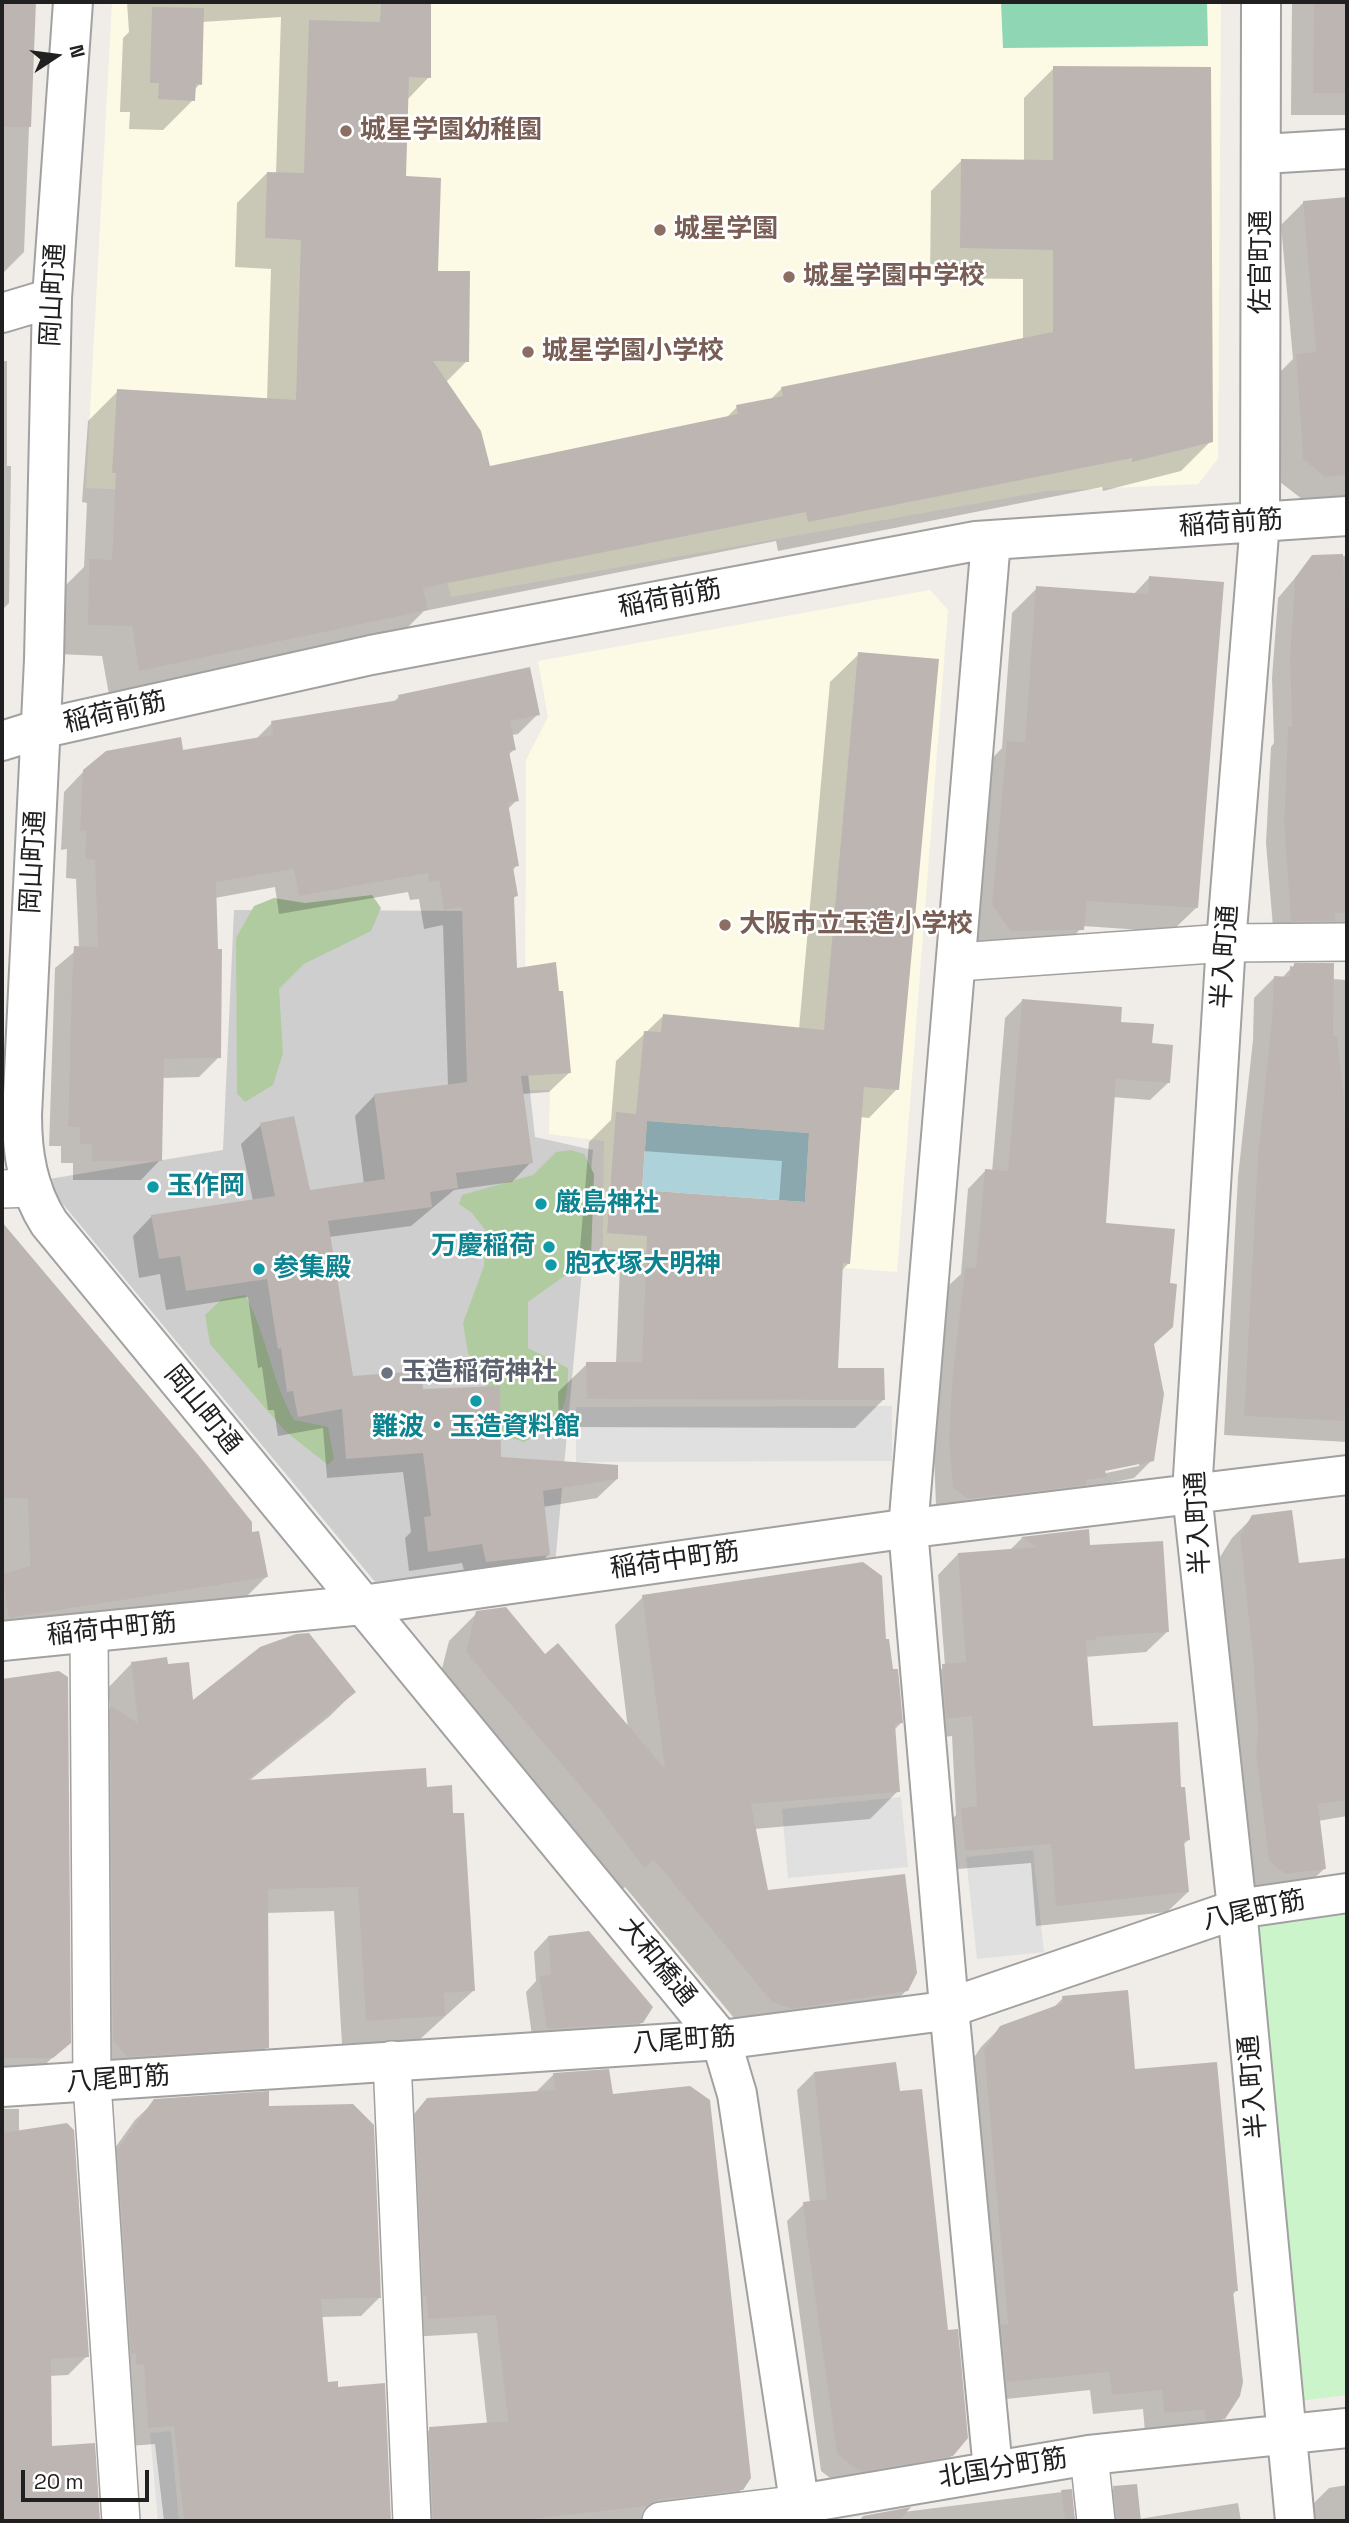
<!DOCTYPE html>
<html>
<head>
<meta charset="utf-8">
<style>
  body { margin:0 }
  #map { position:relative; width:1349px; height:2523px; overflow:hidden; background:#f0ede8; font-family:"Space Grotesk",sans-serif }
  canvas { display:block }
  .frame { position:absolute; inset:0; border:4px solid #202020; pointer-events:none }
  .north { position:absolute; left:21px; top:21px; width:70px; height:70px; -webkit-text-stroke:5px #fff; paint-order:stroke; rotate:77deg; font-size:19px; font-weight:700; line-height:28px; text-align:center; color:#202020 }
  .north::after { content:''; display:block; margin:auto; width:24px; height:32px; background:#202020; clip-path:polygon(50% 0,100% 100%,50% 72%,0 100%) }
  .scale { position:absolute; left:21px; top:2470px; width:128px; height:32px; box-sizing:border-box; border:4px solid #202020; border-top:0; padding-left:9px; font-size:21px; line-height:24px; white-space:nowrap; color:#202020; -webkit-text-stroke:5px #fff; paint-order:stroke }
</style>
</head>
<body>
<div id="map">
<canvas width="1349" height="2523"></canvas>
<div class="frame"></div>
<div class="north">N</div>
<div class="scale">20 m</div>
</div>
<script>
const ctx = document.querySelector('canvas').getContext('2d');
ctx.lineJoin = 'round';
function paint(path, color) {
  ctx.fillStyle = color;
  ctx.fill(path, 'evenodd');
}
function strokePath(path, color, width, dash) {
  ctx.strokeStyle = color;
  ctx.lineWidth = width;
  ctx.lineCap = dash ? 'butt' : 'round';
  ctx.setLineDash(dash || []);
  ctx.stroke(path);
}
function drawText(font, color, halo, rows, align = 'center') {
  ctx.font = font + ' "Space Grotesk","Noto Sans JP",sans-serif';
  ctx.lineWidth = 5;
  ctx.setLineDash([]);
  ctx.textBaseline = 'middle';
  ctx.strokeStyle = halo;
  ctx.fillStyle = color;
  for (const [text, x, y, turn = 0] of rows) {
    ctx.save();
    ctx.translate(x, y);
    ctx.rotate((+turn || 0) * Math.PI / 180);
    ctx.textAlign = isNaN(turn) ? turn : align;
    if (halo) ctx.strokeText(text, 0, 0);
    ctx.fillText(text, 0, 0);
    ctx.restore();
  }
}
paint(new Path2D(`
  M 112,2 L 1221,2 L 1218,459 L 1198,484 L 1046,491 L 451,597 L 426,502 L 86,488 Z
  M 930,590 L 948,610 L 897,1272 L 603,1249 L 604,1141 L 549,1134 L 550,1090 L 525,1090 L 526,760 L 548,717 L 538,661 Z`), '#fcfae5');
paint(new Path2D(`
  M 234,910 L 510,911 L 535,1137 L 593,1150 L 555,1565 L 375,1582 L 43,1180 L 223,1150 Z`), '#cecece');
paint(new Path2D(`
  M 372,895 L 381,908 L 371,931 L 304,964 L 279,989 L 283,1053 L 273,1085 L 245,1102 L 237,1094 L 236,938 L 254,906 L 274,898 L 305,903 Z
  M 571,1150 L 584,1154 L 594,1174 L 591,1257 L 528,1302 L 528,1348 L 568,1368 C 568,1409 562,1423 524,1442 L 505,1436 L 496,1422 L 492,1396 L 468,1353 L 463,1323 L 484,1266 L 486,1231 L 472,1213 L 459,1204 L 462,1195 L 533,1175 L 556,1152 Z
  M 245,1295 C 267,1334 271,1380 294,1420 L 328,1427 L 334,1459 L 328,1465 L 285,1431 L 210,1344 L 205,1315 L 222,1299 Z`), '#b1cba1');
paint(new Path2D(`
  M 1347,1914 L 1347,2395 L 1299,2401 L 1259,1925 Z`), '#cbf4ca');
paint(new Path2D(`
  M 1001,2 L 1207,2 L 1208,46 L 1003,48 Z`), '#8fd6b5');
paint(new Path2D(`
  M 892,1406 L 892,1461 L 576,1462 L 576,1407 Z
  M 901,1797 L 908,1867 L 788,1878 L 782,1809 Z
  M 1033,1850 L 1044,1952 L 977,1959 L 966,1857 Z
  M 171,2431 L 179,2521 L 158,2521 L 150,2433 Z`), '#e0e0e0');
paint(new Path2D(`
  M 647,1121 L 809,1133 L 805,1202 L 642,1190 Z`), '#add2d9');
paint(new Path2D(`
  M 2,2 L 34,2 L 24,252 L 4,272 L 2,290 Z
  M 127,2 L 431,2 L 429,77 L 407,100 L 404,178 L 467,361 L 446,382 L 489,469 L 726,418 L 737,407 L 769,401 L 782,388 L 1023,340 L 1023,279 L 930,278 L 931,191 L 961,161 L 1024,162 L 1024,98 L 1054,68 L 1211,441 L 1181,471 L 1103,491 L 1102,487 L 778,551 L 776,541 L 424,611 L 396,639 L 110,700 L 102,656 L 59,654 L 60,591 L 84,567 L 87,503 L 82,502 L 88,421 L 118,391 L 267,400 L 271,269 L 235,267 L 237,203 L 267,173 L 276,174 L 281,17 L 202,22 L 200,84 L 194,90 L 193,100 L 163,130 L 129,129 L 130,112 L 120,112 L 123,38 L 129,32 Z
  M 1292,2 L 1347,2 L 1347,115 L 1291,115 Z
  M 1347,199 L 1347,496 L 1302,499 L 1280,482 L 1274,378 L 1293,359 L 1281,225 L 1304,202 Z
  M 2,361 L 7,361 L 7,466 L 11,466 L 9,603 L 2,610 Z
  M 1347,556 L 1347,929 L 1274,939 L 1266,843 L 1271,747 L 1274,743 L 1272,678 L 1278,598 L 1313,557 Z
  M 1149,578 L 1196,908 L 1171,932 L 1083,926 L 1058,954 L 985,955 L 968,929 L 983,768 L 1002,748 L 1012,613 L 1037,588 L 1133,595 Z
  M 859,654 L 897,1089 L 869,1118 L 860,1117 L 849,1263 L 841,1271 L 837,1370 L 883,1400 L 855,1428 L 559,1427 L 558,1392 L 587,1364 L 616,1364 L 620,1264 L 579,1260 L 589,1142 L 611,1120 L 616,1061 L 663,1016 L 799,1029 L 830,682 ZM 643,1151 L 782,1161 L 779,1202 L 640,1192 Z
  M 399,697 L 538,714 L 518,734 L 512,735 L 515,749 L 508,755 L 517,800 L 507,810 L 517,865 L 512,871 L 516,895 L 513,899 L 515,970 L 569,1073 L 549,1092 L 522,1094 L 531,1162 L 512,1182 L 454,1190 L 411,1226 L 329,1237 L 352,1378 L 421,1391 L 499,1459 L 617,1479 L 597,1498 L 543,1507 L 549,1554 L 529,1574 L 467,1581 L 462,1563 L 409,1571 L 405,1538 L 411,1532 L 403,1472 L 327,1478 L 323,1428 L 278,1436 L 274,1410 L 268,1410 L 262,1367 L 258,1368 L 248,1297 L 166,1310 L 160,1274 L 139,1278 L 133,1236 L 152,1216 L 253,1201 L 241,1144 L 261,1125 L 308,1192 L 364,1184 L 355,1116 L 374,1096 L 448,1086 L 443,925 L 424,929 L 419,899 L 410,900 L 408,892 L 279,914 L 275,887 L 215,898 L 219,1057 L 199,1077 L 162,1078 L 160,1160 L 141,1180 L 73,1180 L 73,1163 L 61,1163 L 61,1146 L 49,1146 L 55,968 L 79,948 L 76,879 L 66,878 L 67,849 L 61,850 L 64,792 L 84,771 L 255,740 L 272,723 L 392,703 Z
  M 1294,965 L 1332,979 L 1347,980 L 1347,1442 L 1224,1435 L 1238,1177 L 1253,1040 L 1254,998 L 1274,978 L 1282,978 Z
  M 1023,1000 L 1119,1023 L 1150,1045 L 1168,1083 L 1150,1100 L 1112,1097 L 1104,1225 L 1169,1285 L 1152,1345 L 1152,1460 L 1134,1478 L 1096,1486 L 1087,1494 L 936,1506 L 933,1427 L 948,1286 L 961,1274 L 968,1189 L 985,1171 L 992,1172 L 1005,1018 ZM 1139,1462 L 1139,1466 L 1097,1475 L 1096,1471 Z
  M 2,1230 L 6,1230 L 251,1534 L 266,1577 L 247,1596 L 2,1634 Z
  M 1253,1517 L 1298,1565 L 1347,1560 L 1347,1816 L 1318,1821 L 1325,1868 L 1304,1888 L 1264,1894 L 1249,1882 L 1220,1557 L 1232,1538 Z
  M 1087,1531 L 1088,1547 L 1167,1632 L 1146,1652 L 1085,1657 L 1091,1728 L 1180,1789 L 1189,1839 L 1183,1845 L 1188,1892 L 1167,1912 L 1036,1926 L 1031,1863 L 945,1870 L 941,1830 L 956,1815 L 952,1736 L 926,1739 L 922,1687 L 945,1666 L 938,1575 L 958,1554 L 1010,1550 L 1022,1538 Z
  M 643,1597 L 885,1640 L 901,1723 L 894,1730 L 898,1791 L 870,1819 L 754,1829 L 767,1892 L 907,1990 L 878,2018 L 744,2030 L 625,1887 L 616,1894 L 439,1680 L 449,1641 L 477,1613 L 545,1656 L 628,1729 L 615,1625 Z
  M 132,1663 L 166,1666 L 192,1704 L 354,1692 L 330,1716 L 249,1781 L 426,1789 L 473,1991 L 419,2040 L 342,2044 L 334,1911 L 266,1913 L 267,2047 L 243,2071 L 102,2080 L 87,1731 L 110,1708 L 108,1688 Z
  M 59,1673 L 69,2042 L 33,2076 L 2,2080 L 2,1681 Z
  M 548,1937 L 642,2022 L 627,2037 L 533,2043 L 526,1992 L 536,1981 L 534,1952 Z
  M 1063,1998 L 1133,2071 L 1237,2290 L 1232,2295 L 1224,2418 L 1204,2438 L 1145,2432 L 1143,2409 L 1093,2414 L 1090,2390 L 988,2401 L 965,2071 L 981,2047 L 1001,2027 L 1052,2009 Z
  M 814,2073 L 898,2093 L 952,2455 L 935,2472 L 843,2488 L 821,2471 L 787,2221 L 804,2204 L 810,2203 L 797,2090 Z
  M 553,2075 L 611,2096 L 742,2489 L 722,2508 L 639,2521 L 414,2521 L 411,2448 L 430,2429 L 487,2424 L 477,2333 L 410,2337 L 409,2119 L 428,2100 L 535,2093 Z
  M 155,2101 L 268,2108 L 380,2297 L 361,2316 L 321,2317 L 327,2384 L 337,2388 L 383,2385 L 389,2521 L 164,2521 L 155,2444 L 130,2446 L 99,2170 L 135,2120 Z
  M 2,2109 L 19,2109 L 19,2132 L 87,2356 L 68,2375 L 49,2376 L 51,2448 L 93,2445 L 98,2521 L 2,2521 Z
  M 1347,2485 L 1347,2521 L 1306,2521 L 1305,2512 L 1329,2488 Z
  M 1114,2488 L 1139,2519 L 1238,2503 L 1241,2521 L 1090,2521 L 1089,2513 Z
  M 1070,2491 L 1075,2521 L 860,2521 L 864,2517 Z`), '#0003');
paint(new Path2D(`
  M 2,2 L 36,2 L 31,127 L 2,127 Z
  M 381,2 L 431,2 L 431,78 L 409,77 L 406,176 L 441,178 L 438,271 L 470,271 L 469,362 L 433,361 L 481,431 L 490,466 L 738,414 L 736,405 L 783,396 L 781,387 L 1053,332 L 1053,250 L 960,248 L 961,159 L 1053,160 L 1053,66 L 1211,67 L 1213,442 L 1132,462 L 1132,458 L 808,522 L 806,512 L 423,588 L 428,610 L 139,671 L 132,626 L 88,625 L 89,559 L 112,560 L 116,473 L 112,473 L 117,389 L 296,400 L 301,240 L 265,238 L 267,172 L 304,173 L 309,20 L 380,22 Z
  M 1314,2 L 1347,2 L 1347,93 L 1313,93 Z
  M 152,7 L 204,8 L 202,85 L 196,84 L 195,101 L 158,99 L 159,83 L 150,83 Z
  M 1347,197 L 1347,475 L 1325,477 L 1303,459 L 1296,354 L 1316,352 L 1303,201 Z
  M 1343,554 L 1347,661 L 1347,913 L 1335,913 L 1335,921 L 1291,921 L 1284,824 L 1288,727 L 1292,727 L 1290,659 L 1295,578 L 1312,555 Z
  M 1149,576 L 1224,582 L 1198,908 L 1087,901 L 1084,930 L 1010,931 L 992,904 L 1007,741 L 1025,742 L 1036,586 L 1148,594 Z
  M 858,652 L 939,659 L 899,1090 L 864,1087 L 850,1264 L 843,1263 L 838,1368 L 884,1368 L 885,1400 L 587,1399 L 586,1362 L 642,1362 L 647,1236 L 607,1233 L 616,1112 L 636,1114 L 644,1031 L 661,1032 L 663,1014 L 824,1030 ZM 647,1121 L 809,1133 L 805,1202 L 642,1190 Z
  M 530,667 L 540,715 L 510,721 L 516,750 L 509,751 L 519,801 L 508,803 L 519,866 L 513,867 L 518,896 L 514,897 L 517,968 L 556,962 L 559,991 L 563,991 L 571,1073 L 521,1076 L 533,1163 L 456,1173 L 458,1188 L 430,1192 L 432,1207 L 328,1221 L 353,1376 L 421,1371 L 423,1389 L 500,1386 L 501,1457 L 618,1465 L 618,1479 L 543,1491 L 550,1555 L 486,1562 L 482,1544 L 428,1552 L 424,1517 L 431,1516 L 423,1453 L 346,1459 L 342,1409 L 298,1417 L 293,1391 L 287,1392 L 281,1348 L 278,1349 L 267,1279 L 186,1291 L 180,1256 L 159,1259 L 151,1215 L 275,1196 L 260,1123 L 294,1116 L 310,1190 L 385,1179 L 374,1094 L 467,1082 L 462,907 L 444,910 L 439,880 L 429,882 L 428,873 L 299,896 L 294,869 L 216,882 L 218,949 L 222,949 L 221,1058 L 164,1059 L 162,1161 L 92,1161 L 92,1144 L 80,1144 L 80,1127 L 68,1127 L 72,981 L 74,946 L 98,947 L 95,860 L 85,859 L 86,830 L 80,831 L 83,770 L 106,751 L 181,737 L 183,750 L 273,735 L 271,721 L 399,700 L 398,695 Z
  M 1294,963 L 1334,963 L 1333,1036 L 1337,1036 L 1344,1097 L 1346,1157 L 1347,1377 L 1344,1421 L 1244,1416 L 1258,1156 L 1272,1018 L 1274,976 L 1290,977 L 1290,966 L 1294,967 Z
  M 1022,999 L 1122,1007 L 1121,1022 L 1154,1024 L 1152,1043 L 1173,1045 L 1170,1083 L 1116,1079 L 1106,1223 L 1175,1229 L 1170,1283 L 1177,1284 L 1173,1327 L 1154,1344 L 1164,1394 L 1154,1461 L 1105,1471 L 1107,1477 L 1086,1480 L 1086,1485 L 968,1499 L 953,1488 L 949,1439 L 952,1382 L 965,1267 L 976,1268 L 985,1169 L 1008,1171 Z
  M 2,1222 L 200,1457 L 252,1522 L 252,1532 L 259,1531 L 268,1577 L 9,1618 L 2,1574 L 30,1566 L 28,1499 L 2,1498 Z
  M 1292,1510 L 1299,1563 L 1347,1558 L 1347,1800 L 1318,1804 L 1326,1869 L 1285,1874 L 1269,1861 L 1256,1754 L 1258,1731 L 1253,1657 L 1240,1536 L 1252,1515 Z
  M 1089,1529 L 1090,1545 L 1163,1541 L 1169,1632 L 1095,1637 L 1096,1640 L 1086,1641 L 1093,1726 L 1178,1722 L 1181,1787 L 1185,1787 L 1190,1840 L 1184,1841 L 1189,1892 L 1056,1906 L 1051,1844 L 965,1851 L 961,1808 L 977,1806 L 972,1716 L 946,1719 L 942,1664 L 966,1662 L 958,1553 L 1036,1547 L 1021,1537 Z
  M 863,1562 L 882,1576 L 886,1639 L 889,1639 L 893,1669 L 898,1669 L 903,1723 L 895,1724 L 900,1792 L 751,1804 L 768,1890 L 905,1874 L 917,1973 L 908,1991 L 791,2009 L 772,2002 L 654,1860 L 644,1868 L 603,1813 L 466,1652 L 476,1611 L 506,1607 L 545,1654 L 558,1643 L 665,1769 L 642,1595 Z
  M 309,1633 L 356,1692 L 247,1780 L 426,1768 L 427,1787 L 452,1785 L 453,1813 L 464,1813 L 475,1991 L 444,1993 L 445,2016 L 366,2021 L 358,1887 L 268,1889 L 269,2048 L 127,2057 L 113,2040 L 110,1705 L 138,1723 L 131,1662 L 167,1657 L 168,1664 L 189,1662 L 193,1700 L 260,1647 L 296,1634 Z
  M 59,1671 L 68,1677 L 71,2043 L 53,2058 L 2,2058 L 2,1679 Z
  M 589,1931 L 653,2007 L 643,2023 L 547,2029 L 539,1976 L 551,1974 L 548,1936 Z
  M 1128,1990 L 1135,2069 L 1217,2062 L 1238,2291 L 1233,2291 L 1243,2382 L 1240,2396 L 1225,2419 L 1206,2421 L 1205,2410 L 1164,2413 L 1162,2390 L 1112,2395 L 1109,2372 L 1007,2382 L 1001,2325 L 1008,2324 L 984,2050 L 1000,2026 L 1063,2003 L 1062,1996 Z
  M 896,2062 L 900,2091 L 922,2089 L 948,2330 L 958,2329 L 968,2438 L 953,2456 L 861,2472 L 837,2454 L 808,2246 L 803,2202 L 827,2199 L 814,2072 Z
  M 609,2069 L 613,2094 L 690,2086 L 710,2100 L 751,2478 L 743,2490 L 658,2500 L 647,2506 L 514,2521 L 433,2521 L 429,2427 L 508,2421 L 496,2315 L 428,2319 L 426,2296 L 423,2296 L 415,2113 L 427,2098 L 555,2090 L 553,2073 Z
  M 269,2091 L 269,2106 L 353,2104 L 374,2125 L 381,2298 L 321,2299 L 328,2382 L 338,2381 L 338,2387 L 385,2383 L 391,2521 L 184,2521 L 174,2426 L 148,2428 L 144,2364 L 136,2365 L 136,2354 L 131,2354 L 117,2150 L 154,2099 Z
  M 67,2123 L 74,2130 L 89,2357 L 51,2359 L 52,2446 L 95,2443 L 100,2521 L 2,2521 L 2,2133 Z
  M 1137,2484 L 1141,2521 L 1117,2521 L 1113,2486 Z
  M 1072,2489 L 1075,2521 L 1065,2521 L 1061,2490 Z
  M 911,2507 L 899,2521 L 859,2521 L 863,2516 Z`), '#bdb5b1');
const minor = new Path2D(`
  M 958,962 L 1226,943 L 1347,942
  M 2,1189 L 33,1188
  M 89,1632 L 92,2083 L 121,2521
  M 392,2060 L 412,2521
  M 1089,2455 L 1096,2521
  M 661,2521 L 800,2504`);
const tertiary = new Path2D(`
  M 73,2 L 52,298 L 44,660 L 22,1115 C 22,1154 28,1190 49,1223 L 721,2040 L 737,2094 L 802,2521
  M 1261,2 L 1260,522 L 1226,943 L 1192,1493 L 1237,1909 L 1295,2521
  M 1263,154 L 1347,149
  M 2,313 L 52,298
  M 991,540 L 908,1529 L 949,2007 L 993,2470
  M 2,741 L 40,729 L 371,655 L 976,541 L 1347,516
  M 2,1641 L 362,1605 L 896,1530 L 1347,1475
  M 2,2087 L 721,2040 L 937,2012 L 1237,1909 L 1347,1893
  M 800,2504 L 1089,2455 L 1347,2428`);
strokePath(minor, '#a1a1a1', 40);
strokePath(tertiary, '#a1a1a1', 42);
strokePath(minor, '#fff', 37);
strokePath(tertiary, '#fff', 38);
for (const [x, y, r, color] of [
  [346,131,7,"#8d6e63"],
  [660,230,7,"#8d6e63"],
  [789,277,7,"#8d6e63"],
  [528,352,7,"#8d6e63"],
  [725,925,7,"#8d6e63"],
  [153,1187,7,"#0f9aa8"],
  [541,1204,7,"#0f9aa8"],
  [549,1247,7,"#0f9aa8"],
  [551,1265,7,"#0f9aa8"],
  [259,1269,7,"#0f9aa8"],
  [387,1373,7,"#6b7280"],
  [476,1401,7,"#0f9aa8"]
]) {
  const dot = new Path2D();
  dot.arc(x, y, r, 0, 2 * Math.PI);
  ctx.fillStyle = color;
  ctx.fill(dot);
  strokePath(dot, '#fff', 2.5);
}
drawText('bold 26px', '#785e54', '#fff', [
  ["城星学園幼稚園",360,131],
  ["城星学園",674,230],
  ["城星学園中学校",803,277],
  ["城星学園小学校",542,352],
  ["大阪市立玉造小学校",739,925]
], 'left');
drawText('26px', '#202020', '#fff', [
  ["佐官町通",1262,262,-90],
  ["岡山町通",54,295,-87],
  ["稲荷前筋",1231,524,-4],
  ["稲荷前筋",670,599,-11],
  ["稲荷前筋",115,713,-13],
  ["岡山町通",34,862,-87],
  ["半入町通",1226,957,-86],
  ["岡山町通",202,1410,51],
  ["半入町通",1199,1523,-93],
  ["稲荷中町筋",675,1561,-8],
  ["稲荷中町筋",112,1630,-6],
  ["八尾町筋",1254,1911,-12],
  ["大和橋通",657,1962,51],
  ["八尾町筋",684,2041,-4],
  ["八尾町筋",118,2080,-4],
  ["半入町通",1254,2087,-95],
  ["北国分町筋",1003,2469,-9]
]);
drawText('bold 26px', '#0d838f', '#fff', [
  ["玉作岡",167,1187],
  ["厳島神社",555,1204],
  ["万慶稲荷",535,1247,"right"],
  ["胞衣塚大明神",565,1265],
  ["参集殿",273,1269],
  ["難波・玉造資料館",476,1428,"center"]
], 'left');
drawText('bold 26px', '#5b616d', '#fff', [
  ["玉造稲荷神社",401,1373]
], 'left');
</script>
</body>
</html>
